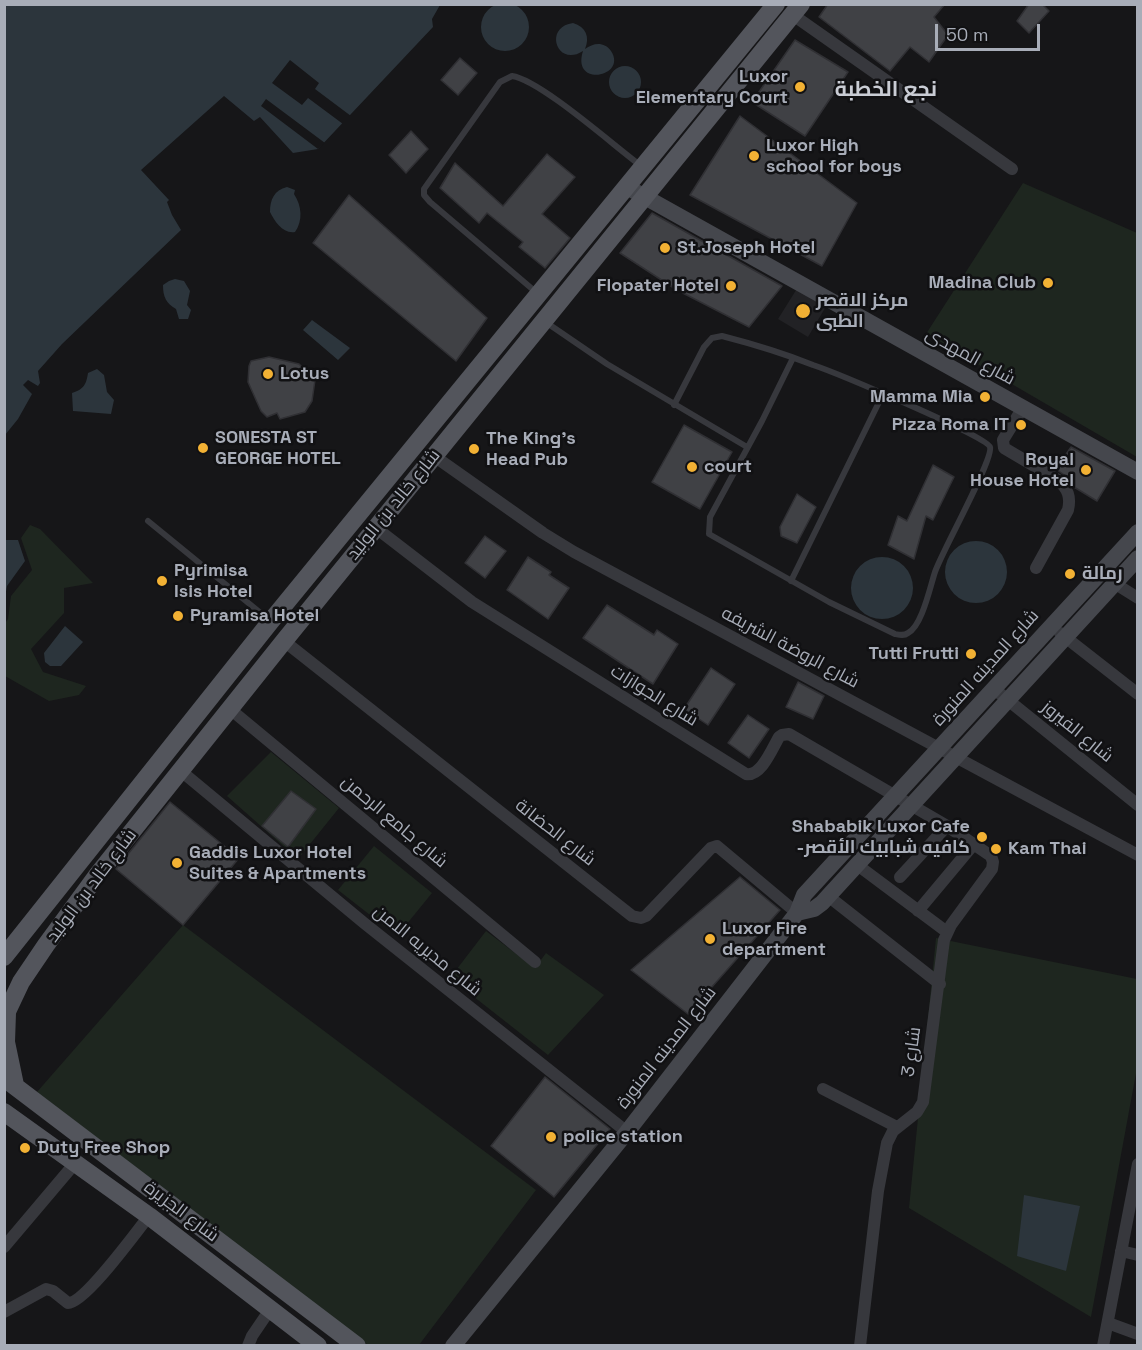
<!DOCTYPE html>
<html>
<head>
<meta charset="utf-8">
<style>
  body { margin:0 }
  #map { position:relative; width:1142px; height:1350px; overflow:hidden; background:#161618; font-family:"Space Grotesk",sans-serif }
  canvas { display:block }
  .frame { position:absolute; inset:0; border:6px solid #a8adb8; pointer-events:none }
  .scale { position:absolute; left:935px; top:24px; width:105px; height:27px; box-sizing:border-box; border:3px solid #a8adb8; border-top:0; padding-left:8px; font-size:18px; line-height:21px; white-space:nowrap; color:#a8adb8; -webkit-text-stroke:4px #111113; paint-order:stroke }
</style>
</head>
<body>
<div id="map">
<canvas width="1142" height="1350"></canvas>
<div class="frame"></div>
<div class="scale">50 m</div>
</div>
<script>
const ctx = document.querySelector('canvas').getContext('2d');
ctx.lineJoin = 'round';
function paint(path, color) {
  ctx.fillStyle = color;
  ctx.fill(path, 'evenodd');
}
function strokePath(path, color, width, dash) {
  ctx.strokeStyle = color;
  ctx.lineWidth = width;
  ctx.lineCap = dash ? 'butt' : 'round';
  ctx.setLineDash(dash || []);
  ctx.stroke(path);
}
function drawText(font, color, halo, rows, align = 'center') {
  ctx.font = font + ' "Space Grotesk",Cairo,sans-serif';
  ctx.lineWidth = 5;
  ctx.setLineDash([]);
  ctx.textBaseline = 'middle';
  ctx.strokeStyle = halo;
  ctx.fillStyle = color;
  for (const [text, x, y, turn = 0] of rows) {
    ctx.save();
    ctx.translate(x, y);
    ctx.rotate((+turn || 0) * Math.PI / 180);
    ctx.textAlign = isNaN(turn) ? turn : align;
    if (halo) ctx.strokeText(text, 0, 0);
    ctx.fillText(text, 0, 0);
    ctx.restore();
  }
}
paint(new Path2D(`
  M 798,287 L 828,303 L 808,337 L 778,319 Z`), '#222225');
paint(new Path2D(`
  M 1023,183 L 1137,233 L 1137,457 L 926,334 Z
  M 30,525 L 40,529 L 93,583 L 64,588 L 64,613 L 31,649 L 43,672 L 86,686 L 79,695 L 49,701 L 5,676 L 5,623 L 8,619 L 11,596 L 32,570 L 21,538 Z
  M 271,752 L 339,808 L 298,859 L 227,796 ZM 291,791 L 315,809 L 288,846 L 262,826 Z
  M 374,846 L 432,893 L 397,936 L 338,890 Z
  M 183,925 L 536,1190 L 419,1345 L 368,1345 L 37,1092 Z
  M 486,931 L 535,968 L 546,953 L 604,995 L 548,1055 L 450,978 Z
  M 936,938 L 1137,979 L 1137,1068 L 1091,1317 L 909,1208 Z`), '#1e261f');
paint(new Path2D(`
  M481 27a24 24 0 1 1 48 0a24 24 0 1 1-48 0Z
  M 5,5 L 440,5 L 432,19 L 433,27 L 318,149 L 293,153 L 260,117 L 254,121 L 224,96 L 141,170 L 169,200 L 167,202 L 172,215 L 181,230 L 62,344 L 38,371 L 40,383 L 38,386 L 28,380 L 23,385 L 32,394 L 18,419 L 5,435 Z
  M 573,23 C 586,27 590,37 585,49 C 593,43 604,41 611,51 C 628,77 571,88 583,51 C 557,68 543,27 573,23 Z
  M609 82a16 16 0 1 1 32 0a16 16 0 1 1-32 0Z
  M 287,187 L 295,190 L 294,194 C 302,206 303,221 295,232 C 283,234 275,222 270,212 C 270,200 274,190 287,187 Z
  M 175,279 L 184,281 L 190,291 L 187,305 L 191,310 L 188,319 L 179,319 L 176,309 C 166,303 163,297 163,285 L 169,281 Z
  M 312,320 L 350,348 L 338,360 L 303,330 Z
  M 97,369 L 104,375 L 107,392 L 114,400 L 111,414 L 73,411 L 72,393 C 84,389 86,385 88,373 Z
  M 5,540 L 18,540 L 25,561 L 7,586 L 5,597 Z
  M945 572a31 31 0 1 1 62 0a31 31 0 1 1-62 0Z
  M851 588a31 31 0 1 1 62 0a31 31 0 1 1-62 0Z
  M 65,626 L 83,642 L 61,666 L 50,666 L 45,662 L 44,653 Z
  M 1024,1195 L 1080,1206 L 1066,1271 L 1017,1256 Z`), '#2c353c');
paint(new Path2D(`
  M 290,60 L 319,83 L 315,89 L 351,116 L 343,124 L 308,98 L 302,105 L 272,83 Z
  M 266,99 L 325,143 L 318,149 L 261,106 Z`), '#161618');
const building = new Path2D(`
  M 828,4 L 945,4 L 934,17 L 948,35 L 929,62 L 910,47 L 890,71 L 819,17 Z
  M 1029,4 L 1042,4 L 1049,11 L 1029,33 L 1017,21 Z
  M 795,40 L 848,72 L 805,136 L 752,102 Z
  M 460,58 L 477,73 L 458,95 L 441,80 Z
  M 740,116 L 857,203 L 822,266 L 690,195 Z
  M 411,131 L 428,149 L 406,173 L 389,155 Z
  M 547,154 L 575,177 L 542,214 L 570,238 L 545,268 L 519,247 L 523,242 L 487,213 L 479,223 L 440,188 L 455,163 L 503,206 Z
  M 349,195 L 487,318 L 456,361 L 313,243 Z
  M 652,213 L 782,286 L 749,327 L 677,290 L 620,253 Z
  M 269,357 L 299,364 L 307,372 L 306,378 L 315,380 L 312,401 L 305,412 L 280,419 L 277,413 L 267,417 L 261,411 L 248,382 L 249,366 L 251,361 Z
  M 684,425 L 732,452 L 700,509 L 652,482 Z
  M 1071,447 L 1115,471 L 1097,501 L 1074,487 L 1067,477 L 1056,469 Z
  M 933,465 L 954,477 L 933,520 L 926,516 L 914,559 L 888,545 L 898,516 L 907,521 Z
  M 797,494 L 816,507 L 797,543 L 781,536 L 780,527 Z
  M 485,536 L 506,551 L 485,578 L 465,563 Z
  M 528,557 L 551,572 L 549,575 L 569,588 L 548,619 L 507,590 Z
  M 607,605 L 654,635 L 657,630 L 678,644 L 653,684 L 583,638 Z
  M 711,668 L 735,684 L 708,725 L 684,709 Z
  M 798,682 L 824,696 L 813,719 L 786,707 Z
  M 748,715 L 769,729 L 749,758 L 728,743 Z
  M 291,791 L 316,809 L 288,847 L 262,826 Z
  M 170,802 L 239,858 L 183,925 L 116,869 Z
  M 740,877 L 780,910 L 688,1014 L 631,970 Z
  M 545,1077 L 610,1129 L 554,1197 L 491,1146 Z`);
paint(building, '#404145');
strokePath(building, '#303034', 1.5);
strokePath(new Path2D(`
  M 537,293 L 430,202 L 424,195 L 424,189 L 500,82 L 512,76 C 540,80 613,145 640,165
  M 547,323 L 607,364 L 747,447
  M 674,405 L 704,347 L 712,338 L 722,336 C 753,344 783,353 813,365 C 834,372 987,436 990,447 C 994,459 942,551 935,572 C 930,587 922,626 908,633 C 904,636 900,635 895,634 L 829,602 L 709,534 L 710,517 L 762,421 L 793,358
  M 148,521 L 268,619
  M 791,581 L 883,394`), '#37383d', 6);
strokePath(new Path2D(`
  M 793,15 L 1012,169
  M 1022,409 L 1003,440 L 1004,448 L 1058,480 C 1068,489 1071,497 1068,510 L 1036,568
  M 434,456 L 543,533 L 574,552 L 1138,855
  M 376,528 L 472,602 L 746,774 C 761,777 772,749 779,737 L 782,735 L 789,734 L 947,826 L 991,856 L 993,862 L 992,869 L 951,925 L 944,940 L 923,1102 L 917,1112 L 893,1131 L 887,1143 L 878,1191 L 860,1346
  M 1114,583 L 1138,598
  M 1060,633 L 1138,694
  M 284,641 L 632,916 L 641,918 L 646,916 L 711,848 L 717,846 L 797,913
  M 993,688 L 1138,805
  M 230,709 L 535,962
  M 181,771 L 364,923 L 627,1132
  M 856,864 L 947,932
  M 900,877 L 947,826
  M 828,896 L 940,984
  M 918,911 L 974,844
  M 823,1089 L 897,1127
  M 4,1247 L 76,1162
  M 1121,1251 L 1138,1255
  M 4,1312 L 46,1289 L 53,1291 L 68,1303 C 85,1303 136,1232 149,1216
  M 1108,1323 L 1138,1334
  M 248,1346 L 252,1336 L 271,1308
  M 1103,1346 L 1138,1164`), '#37383d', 12);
strokePath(new Path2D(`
  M 627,187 L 1138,472
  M 797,913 L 814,909 L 822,903 L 1138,558
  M 453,1346 L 627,1132 L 797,913 L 804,895 L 1138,532`), '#45474d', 16);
strokePath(new Path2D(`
  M 4,957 L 271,621 L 776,4
  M 7,1013 L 6,1042 L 15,1085
  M 4,1018 L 21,982 L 46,945 L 98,874 L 284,641 L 801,4
  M 4,1078 L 357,1346
  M 4,1112 L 149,1216 L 318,1346`), '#53555c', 18);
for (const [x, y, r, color] of [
  [800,87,6,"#f2b134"],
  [754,156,6,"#f2b134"],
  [665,248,6,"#f2b134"],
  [1048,283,6,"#f2b134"],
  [731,286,6,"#f2b134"],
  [803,311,8,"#f2b134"],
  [268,374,6,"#f2b134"],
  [985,397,6,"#f2b134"],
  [1021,425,6,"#f2b134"],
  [203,448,6,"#f2b134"],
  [474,449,6,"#f2b134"],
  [692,467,6,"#f2b134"],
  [1086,470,6,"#f2b134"],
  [1070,574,6,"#f2b134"],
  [162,581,6,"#f2b134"],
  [178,616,6,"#f2b134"],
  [971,654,6,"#f2b134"],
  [982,837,6,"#f2b134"],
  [996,849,6,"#f2b134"],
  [177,863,6,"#f2b134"],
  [710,939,6,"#f2b134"],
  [551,1137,6,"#f2b134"],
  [25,1148,6,"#f2b134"]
]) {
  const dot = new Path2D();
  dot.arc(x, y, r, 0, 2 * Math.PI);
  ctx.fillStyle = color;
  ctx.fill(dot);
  strokePath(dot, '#111113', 2);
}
drawText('bold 18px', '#a8adb8', '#111113', [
  ["Luxor",788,77,"right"],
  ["Elementary Court",788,98,"right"],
  ["Luxor High",766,146],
  ["school for boys",766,167],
  ["St.Joseph Hotel",677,248],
  ["Madina Club",1036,283,"right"],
  ["Flopater Hotel",719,286,"right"],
  ["مركز الاقصر",816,301],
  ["الطبى",816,322],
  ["Lotus",280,374],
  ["Mamma Mia",973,397,"right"],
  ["Pizza Roma IT",1009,425,"right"],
  ["SONESTA ST",215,438],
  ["GEORGE HOTEL",215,459],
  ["The King's",486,439],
  ["Head Pub",486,460],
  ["Royal",1074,460,"right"],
  ["House Hotel",1074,481,"right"],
  ["court",704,467],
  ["Pyrimisa",174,571],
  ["Isis Hotel",174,592],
  ["رمالة",1082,574],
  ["Pyramisa Hotel",190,616],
  ["Tutti Frutti",959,654,"right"],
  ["Shababik Luxor Cafe",970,827,"right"],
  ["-كافيه شبابيك الأقصر",970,848,"right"],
  ["Kam Thai",1008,849],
  ["Gaddis Luxor Hotel",189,853],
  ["Suites & Apartments",189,874],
  ["Luxor Fire",722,929],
  ["department",722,950],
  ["police station",563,1137],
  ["Duty Free Shop",37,1148]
], 'left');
drawText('18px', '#a8adb8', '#111113', [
  ["شارع المهدى",970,357,29],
  ["شارع خالد بن الوليد",394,505,-51],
  ["شارع الروضة الشريفه",790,648,28],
  ["شارع المدينه المنورة",986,668,-48],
  ["شارع الجوازات",654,696,32],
  ["شارع الفيروز",1077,732,39],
  ["شارع جامع الرحمن",394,822,40],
  ["شارع الحضانة",555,833,38],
  ["شارع خالد بن الوليد",92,886,-53],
  ["شارع مديريه الامن",427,951,39],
  ["شارع المدينه المنورة",667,1048,-52],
  ["شارع 3",912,1052,-82],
  ["شارع الجزيرة",181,1212,37]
]);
drawText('bold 21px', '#c9ccd4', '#111113', [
  ["نجع الخطبة",886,90]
]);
</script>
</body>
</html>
